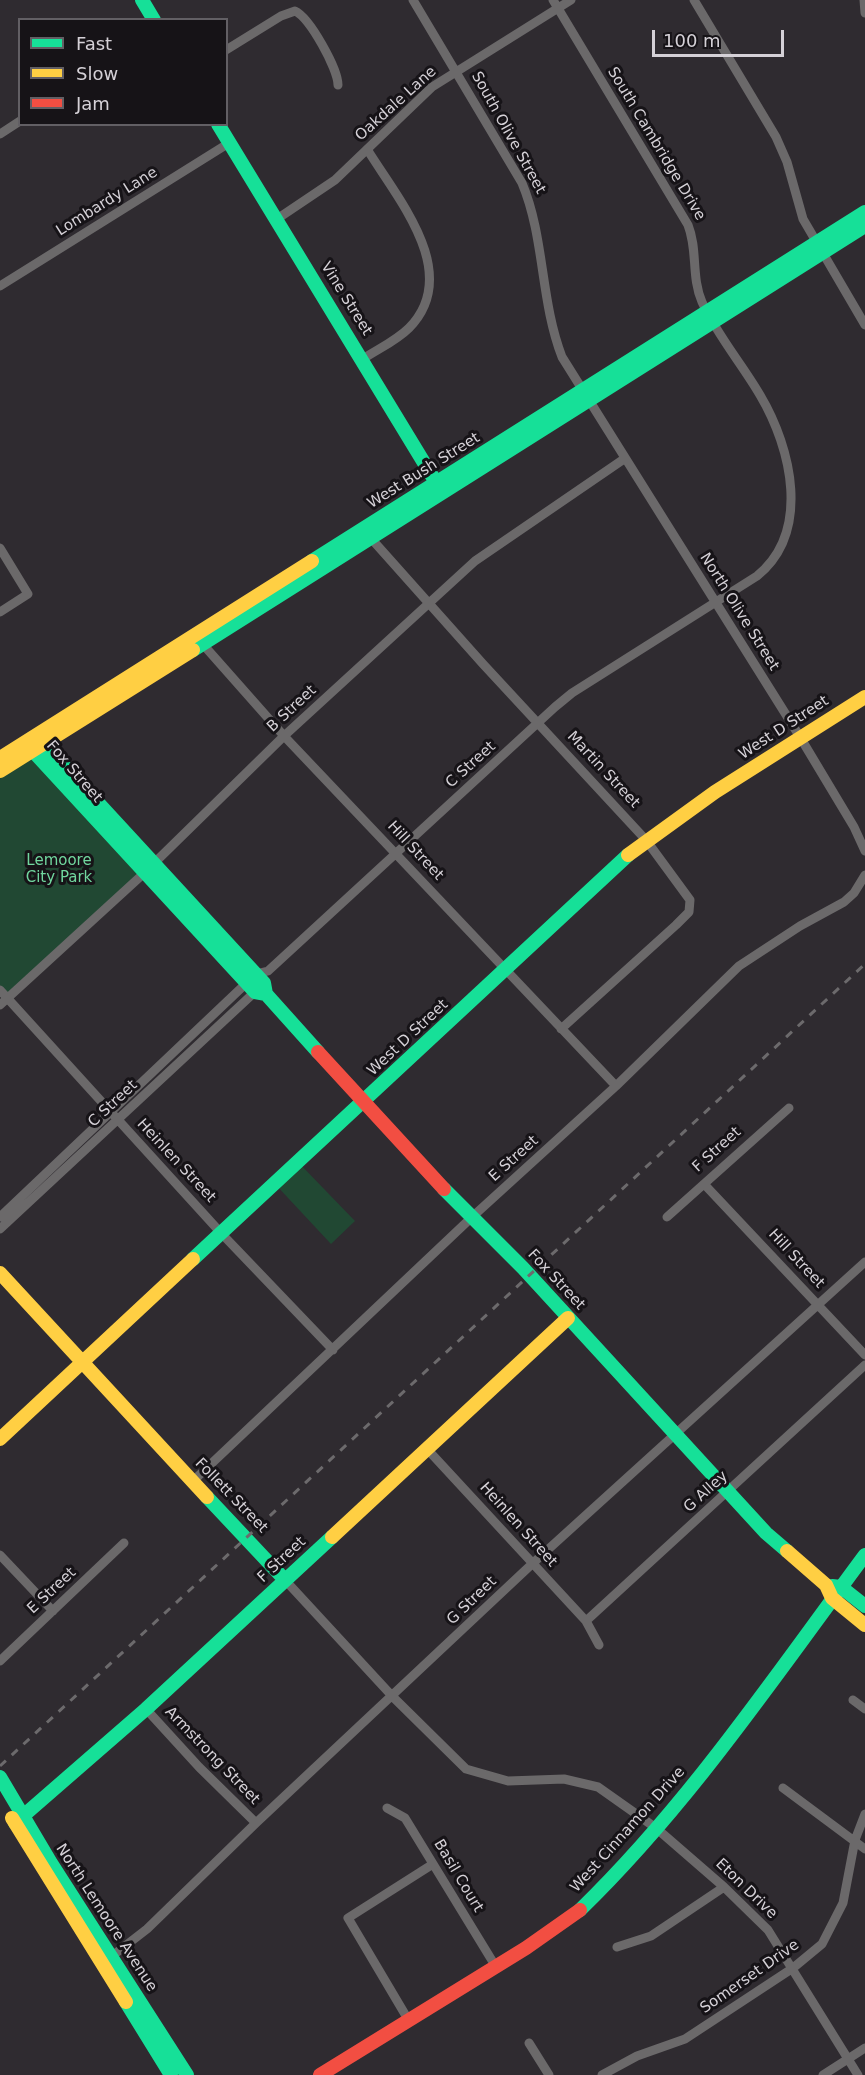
<!DOCTYPE html>
<html>
<head>
<meta charset="utf-8">
<style>
  body { margin:0 }
  #map { position:relative; width:865px; height:2075px; overflow:hidden; background:#2f2b30; font-family:"DejaVu Sans",sans-serif }
  canvas { display:block }
  .legend { position:absolute; left:18px; top:18px; width:210px; height:108px; box-sizing:border-box; background:#161317; border:2px solid #625f64; margin:0; padding:8px 10px; list-style:none; font-size:18px; color:#d5d1d7 }
  .legend li { display:flex; align-items:center; gap:12px; height:30px }
  .legend b { width:30px; border:2px solid #625f64 }
  .scale { position:absolute; left:652px; top:30px; width:132px; height:27px; box-sizing:border-box; border:3px solid #d5d1d7; border-top:0; padding-left:8px; font-size:18px; line-height:21px; white-space:nowrap; color:#d5d1d7; -webkit-text-stroke:4px #161317; paint-order:stroke }
</style>
</head>
<body>
<div id="map">
<canvas width="865" height="2075"></canvas>
<ul class="legend">
<li><b style="height:8px;background:#16e098"></b>Fast</li>
<li><b style="height:8px;background:#ffcf43"></b>Slow</li>
<li><b style="height:8px;background:#f24e42"></b>Jam</li>
</ul>
<div class="scale">100 m</div>
</div>
<script>
const ctx = document.querySelector('canvas').getContext('2d');
ctx.lineJoin = 'round';
function paint(path, color) {
  ctx.fillStyle = color;
  ctx.fill(path, 'evenodd');
}
function strokePath(path, color, width, dash) {
  ctx.strokeStyle = color;
  ctx.lineWidth = width;
  ctx.lineCap = dash ? 'butt' : 'round';
  ctx.setLineDash(dash || []);
  ctx.stroke(path);
}
function drawText(font, color, halo, rows, align = 'center') {
  ctx.font = font + ' "DejaVu Sans",sans-serif';
  ctx.lineWidth = 6;
  ctx.setLineDash([]);
  ctx.textBaseline = 'middle';
  ctx.strokeStyle = halo;
  ctx.fillStyle = color;
  for (const [text, x, y, turn = 0] of rows) {
    ctx.save();
    ctx.translate(x, y);
    ctx.rotate((+turn || 0) * Math.PI / 180);
    ctx.textAlign = isNaN(turn) ? turn : align;
    if (halo) ctx.strokeText(text, 0, 0);
    ctx.fillText(text, 0, 0);
    ctx.restore();
  }
}
paint(new Path2D(`
  M 32,750 L 143,874 L 8,998 L 0,990 L 0,771 Z
  M 297,1161 L 355,1221 L 331,1244 L 275,1184 Z`), '#214833');
strokePath(new Path2D(`
  M 413,0 L 522,183 C 545,238 540,300 562,357 L 800,737 L 854,827 L 865,851
  M 694,0 L 776,137 L 787,162 L 803,219 L 865,325
  M 864,0 L 865,13
  M 226,50 L 281,16 L 295,11 C 310,18 338,69 338,85
  M 0,134 L 20,121
  M 277,219 L 335,180 L 432,87 L 571,0
  M 0,286 L 229,143
  M 363,359 C 378,349 396,341 409,328 C 463,273 397,198 367,149
  M 368,535 L 483,664 L 646,840 L 690,900 L 689,912 L 676,925 L 561,1029
  M 0,548 L 28,594 L 0,612
  M 200,641 L 284,736 L 616,1086
  M 0,990 L 221,1233 L 333,1350
  M 0,1005 L 141,876 L 284,736 L 475,561 L 624,459
  M 704,1184 L 865,1355
  M 0,1217 L 256,974 L 268,971 L 555,707 L 572,693 L 757,576 C 811,532 792,449 760,395 C 742,364 717,335 702,302 C 691,277 698,250 688,225 L 553,0
  M 667,1217 L 789,1108
  M 0,1229 L 257,990
  M 428,1450 L 586,1621 L 599,1645
  M 193,1481 L 471,1218 L 616,1086 L 739,966 L 800,926 L 844,902 L 854,893 L 865,875
  M 0,1555 L 53,1611
  M 285,1580 L 393,1697 L 466,1769 L 508,1781 L 564,1779 L 598,1787 L 656,1828 L 724,1887 L 768,1930 L 858,2075
  M 586,1621 L 865,1365
  M 0,1661 L 124,1543
  M 853,1700 L 865,1709
  M 146,1709 L 199,1767 L 256,1823
  M 783,1788 L 865,1849
  M 387,1808 L 405,1818 L 496,1967
  M 617,1947 L 651,1936 L 724,1887
  M 107,1960 L 147,1929 L 256,1823 L 532,1564 L 865,1262
  M 409,2021 L 348,1918 L 433,1864
  M 529,2043 L 549,2075
  M 602,2075 L 637,2056 L 685,2039 L 793,1968 L 822,1944 L 843,1903 L 855,1840 L 865,1814
  M 823,2075 L 865,2048`), '#6b696a', 9);
strokePath(new Path2D(`
  M 142,0 L 154,20
  M 218,124 L 440,489
  M 312,561 L 865,212
  M 193,650 L 865,226
  M 266,994 L 255,992 L 32,750 L 31,739 L 43,743 L 264,983 L 266,994 L 318,1052
  M 444,1189 L 523,1268 L 766,1533 L 787,1551
  M 193,1259 L 628,855
  M 207,1497 L 285,1580
  M 832,1586 L 841,1587 L 865,1606
  M 0,1777 L 51,1863 L 187,2075
  M 15,1823 L 146,1709 L 332,1537
  M 580,1910 C 689,1804 775,1676 865,1555
  M 126,2002 L 171,2075`), '#16e098', 14);
strokePath(new Path2D(`
  M 0,758 L 312,561
  M 0,771 L 193,650
  M 628,855 L 715,792 L 865,697
  M 0,1273 L 207,1497
  M 0,1439 L 193,1259
  M 332,1537 L 568,1318
  M 787,1551 L 826,1585 L 832,1598 L 865,1625
  M 12,1818 L 126,2002`), '#ffcf43', 14);
strokePath(new Path2D(`
  M 318,1052 L 444,1189
  M 320,2075 L 526,1948 L 580,1910`), '#f24e42', 14);
strokePath(new Path2D(`
  M 0,1766 L 865,964`), '#6c6a6c', 3, [8, 8]);
drawText('15px', '#d5d1d7', '#161317', [
  ["Oakdale Lane",396,104,-42],
  ["South Olive Street",508,133,61],
  ["South Cambridge Drive",656,144,59],
  ["Lombardy Lane",107,202,-32],
  ["Vine Street",346,299,58],
  ["West Bush Street",424,471,-32],
  ["North Olive Street",739,612,58],
  ["B Street",292,709,-43],
  ["West D Street",784,728,-33],
  ["C Street",471,765,-42],
  ["Martin Street",603,770,47],
  ["Fox Street",74,772,49],
  ["Hill Street",415,851,47],
  ["West D Street",408,1038,-43],
  ["C Street",113,1104,-43],
  ["F Street",717,1150,-42],
  ["E Street",514,1159,-42],
  ["Heinlen Street",176,1161,47],
  ["Hill Street",796,1259,47],
  ["Fox Street",556,1280,47],
  ["G Alley",706,1492,-42],
  ["Follett Street",231,1496,46],
  ["Heinlen Street",518,1525,48],
  ["F Street",282,1560,-43],
  ["E Street",52,1591,-43],
  ["G Street",472,1601,-44],
  ["Armstrong Street",212,1756,46],
  ["West Cinnamon Drive",628,1830,-48],
  ["Basil Court",458,1876,59],
  ["Eton Drive",746,1889,44],
  ["North Lemoore Avenue",106,1918,57],
  ["Somerset Drive",750,1977,-35]
]);
drawText('15px', '#71d79f', '#161317', [
  ["Lemoore",59,861],
  ["City Park",59,878]
]);
</script>
</body>
</html>
